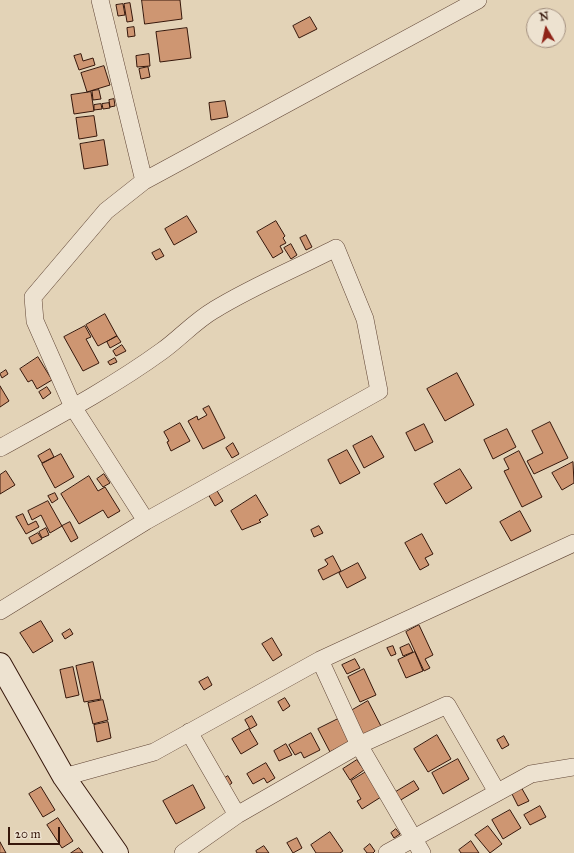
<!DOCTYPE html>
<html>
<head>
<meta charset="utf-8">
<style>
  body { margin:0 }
  #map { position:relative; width:574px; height:853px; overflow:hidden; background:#e3d3b7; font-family:"IM FELL Great Primer",serif }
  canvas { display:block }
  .north { position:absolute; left:526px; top:8px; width:40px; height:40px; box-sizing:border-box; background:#ede2d0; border:1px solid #a49181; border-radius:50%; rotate:351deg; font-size:11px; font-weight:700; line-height:16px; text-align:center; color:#36170b }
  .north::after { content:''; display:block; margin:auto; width:14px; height:18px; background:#8f2418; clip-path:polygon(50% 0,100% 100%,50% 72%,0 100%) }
  .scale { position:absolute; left:8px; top:827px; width:52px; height:18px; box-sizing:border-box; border:2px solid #36170b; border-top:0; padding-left:5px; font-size:12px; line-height:14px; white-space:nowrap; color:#36170b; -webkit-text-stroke:3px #ede2d0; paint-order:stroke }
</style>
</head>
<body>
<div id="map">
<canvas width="574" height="853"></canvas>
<div class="north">N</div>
<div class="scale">20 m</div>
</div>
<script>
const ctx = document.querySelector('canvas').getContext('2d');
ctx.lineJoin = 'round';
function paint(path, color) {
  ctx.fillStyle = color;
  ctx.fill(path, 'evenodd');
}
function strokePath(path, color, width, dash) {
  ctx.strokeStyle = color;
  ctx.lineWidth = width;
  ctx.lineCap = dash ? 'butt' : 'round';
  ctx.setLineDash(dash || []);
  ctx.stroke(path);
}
const building = new Path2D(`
  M 142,0 L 180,0 L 182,19 L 145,24 Z
  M 130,3 L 133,21 L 127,22 L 124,4 Z
  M 123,4 L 125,15 L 118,16 L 116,5 Z
  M 310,17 L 317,29 L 299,38 L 293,26 Z
  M 134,27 L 135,36 L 128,37 L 127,28 Z
  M 187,28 L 191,58 L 160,62 L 156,32 Z
  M 81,54 L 83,61 L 93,58 L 95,65 L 79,70 L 74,56 Z
  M 149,54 L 150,66 L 137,67 L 136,56 Z
  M 104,66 L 110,85 L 87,92 L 81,73 Z
  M 148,67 L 150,77 L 141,79 L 139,69 Z
  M 99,90 L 101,99 L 93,100 L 92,91 Z
  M 91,92 L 94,111 L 74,114 L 71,95 Z
  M 114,99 L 115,106 L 110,107 L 109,100 Z
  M 225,101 L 228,117 L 211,120 L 209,103 Z
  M 109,103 L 110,108 L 103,109 L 102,104 Z
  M 101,104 L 102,109 L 94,110 L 94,105 Z
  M 94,116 L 97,136 L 79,139 L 76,118 Z
  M 104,140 L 108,165 L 84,169 L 80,144 Z
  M 187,216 L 197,232 L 174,245 L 165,229 Z
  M 276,221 L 285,236 L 283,238 L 286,243 L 280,246 L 283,252 L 273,258 L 257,232 Z
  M 306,235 L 312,247 L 306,250 L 300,238 Z
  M 291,244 L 297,255 L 291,259 L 284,248 Z
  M 160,249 L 164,256 L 156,260 L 152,253 Z
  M 105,314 L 117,336 L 98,346 L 86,325 Z
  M 85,326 L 91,337 L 86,339 L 99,363 L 83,371 L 64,337 Z
  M 117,336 L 121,342 L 110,348 L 107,342 Z
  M 122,345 L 126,351 L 116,356 L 113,351 Z
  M 38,357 L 52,380 L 37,389 L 32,380 L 28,382 L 20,369 Z
  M 115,358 L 117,362 L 110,365 L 108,362 Z
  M 6,370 L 8,374 L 2,378 L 0,374 Z
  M 457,373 L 474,405 L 445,421 L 427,389 Z
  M 0,386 L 9,401 L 0,407 Z
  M 47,387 L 51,393 L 43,399 L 39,392 Z
  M 209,406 L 225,438 L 203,449 L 188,421 L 197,416 L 198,420 L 207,415 L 203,409 Z
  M 550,422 L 568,458 L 534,474 L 527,461 L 543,453 L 532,431 Z
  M 180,423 L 190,441 L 171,451 L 167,442 L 169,441 L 164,432 Z
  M 424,424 L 433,442 L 415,451 L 406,433 Z
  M 507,429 L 516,447 L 493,459 L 484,440 Z
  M 372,436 L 384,457 L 364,468 L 353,446 Z
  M 233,443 L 239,454 L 232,458 L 226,448 Z
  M 50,449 L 54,457 L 42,463 L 38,456 Z
  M 347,450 L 360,473 L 340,484 L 328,460 Z
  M 519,451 L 542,497 L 522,507 L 504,471 L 509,469 L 504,459 Z
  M 61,454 L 74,477 L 55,488 L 42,464 Z
  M 573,462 L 574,483 L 562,490 L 552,473 Z
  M 460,469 L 472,488 L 446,504 L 434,484 Z
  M 6,471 L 15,485 L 0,494 L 0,475 Z
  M 104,474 L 110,483 L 103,487 L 97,479 Z
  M 89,476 L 98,491 L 105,487 L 120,511 L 108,518 L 103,510 L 79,524 L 61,494 Z
  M 216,489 L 223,501 L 215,506 L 208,494 Z
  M 55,493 L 58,499 L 52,503 L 48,496 Z
  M 256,495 L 268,515 L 259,520 L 261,522 L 242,530 L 231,511 Z
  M 48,501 L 62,526 L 50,533 L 41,515 L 32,520 L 28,511 Z
  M 520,511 L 531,531 L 511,541 L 500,522 Z
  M 23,514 L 28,525 L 36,521 L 39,527 L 26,534 L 16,517 Z
  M 70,522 L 78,538 L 71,542 L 62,526 Z
  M 319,526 L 323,533 L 314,537 L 311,530 Z
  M 46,528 L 49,535 L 42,538 L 39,532 Z
  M 38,533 L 42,539 L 32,544 L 29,538 Z
  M 422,534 L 433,554 L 425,558 L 429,565 L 420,570 L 405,543 Z
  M 333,556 L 341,571 L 323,580 L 318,570 L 326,566 L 328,564 L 325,560 Z
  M 358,563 L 366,578 L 347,588 L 339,573 Z
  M 41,621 L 53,641 L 33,653 L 20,633 Z
  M 419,625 L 433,655 L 425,659 L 430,668 L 424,671 L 406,632 Z
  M 70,629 L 73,634 L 65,639 L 62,634 Z
  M 272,638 L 282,655 L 273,661 L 262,644 Z
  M 409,644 L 413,652 L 403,656 L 400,648 Z
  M 393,646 L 396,654 L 391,656 L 387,648 Z
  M 415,652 L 423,671 L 406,678 L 398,660 Z
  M 355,659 L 360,668 L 347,674 L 342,665 Z
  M 93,662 L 101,699 L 84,702 L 76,666 Z
  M 73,667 L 79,695 L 66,698 L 60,670 Z
  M 364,669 L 376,695 L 360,702 L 348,677 Z
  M 208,677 L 212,685 L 204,690 L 199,682 Z
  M 285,698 L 290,706 L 283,711 L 278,702 Z
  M 103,700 L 108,720 L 93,724 L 88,703 Z
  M 368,701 L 382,728 L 362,738 L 349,712 Z
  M 252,716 L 257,725 L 250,729 L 245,720 Z
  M 338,719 L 349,742 L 330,752 L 318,729 Z
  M 108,722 L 111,738 L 97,742 L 94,725 Z
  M 249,729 L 258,744 L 241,754 L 232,739 Z
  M 311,733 L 320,750 L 304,758 L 301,752 L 295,755 L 289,745 Z
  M 437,735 L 451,759 L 428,772 L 414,749 Z
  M 504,736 L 509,745 L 502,749 L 497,740 Z
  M 286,744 L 292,755 L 279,761 L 274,751 Z
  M 458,759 L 469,779 L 443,794 L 432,773 Z
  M 357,760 L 364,770 L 350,780 L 343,769 Z
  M 266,763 L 275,778 L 267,783 L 264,778 L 253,784 L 247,774 Z
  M 366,772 L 381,797 L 362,809 L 357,801 L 361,799 L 351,781 Z
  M 228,776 L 232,783 L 224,789 L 220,781 Z
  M 414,781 L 419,789 L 399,801 L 394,793 Z
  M 193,785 L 205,808 L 176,824 L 163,801 Z
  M 41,787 L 55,810 L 43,817 L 29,794 Z
  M 521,787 L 529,801 L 518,806 L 511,792 Z
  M 540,806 L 546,817 L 530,825 L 524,815 Z
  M 510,810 L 521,828 L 503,839 L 492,820 Z
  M 58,818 L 73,841 L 62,848 L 47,825 Z
  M 488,826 L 502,844 L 490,853 L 475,835 Z
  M 396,829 L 400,834 L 394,838 L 391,833 Z
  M 330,832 L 343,851 L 340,853 L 316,853 L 311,845 Z
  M 297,838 L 302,848 L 293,853 L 287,843 Z
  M 471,841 L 479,853 L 461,853 L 459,850 Z
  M 0,842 L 6,853 L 0,853 Z
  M 370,844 L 375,851 L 373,853 L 367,853 L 364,849 Z
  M 264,846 L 269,853 L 257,853 L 256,851 Z
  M 79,848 L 83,853 L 71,853 Z`);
paint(building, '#ce9672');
strokePath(building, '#36170b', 1);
const street = new Path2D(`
  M 144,181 L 478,0
  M 0,448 C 54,418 111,388 162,351 C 179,339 195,321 214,310 C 253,286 295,269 336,248 L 365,319 L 379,391 L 146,521
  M 0,611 L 146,521 L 73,407 L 35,321 L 33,297 L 106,211 L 144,181 L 100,0
  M 320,660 L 574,543
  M 189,732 L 237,815
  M 64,777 L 154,752 L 320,660 L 359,745 L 422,853
  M 183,853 L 237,815 L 359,745 L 447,705 L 497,792
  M 387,853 L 531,774 L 574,767`);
const secondary = new Path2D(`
  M 0,664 L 64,777 L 117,853`);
strokePath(street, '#614636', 18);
strokePath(secondary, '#36170b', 24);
strokePath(street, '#ede2d0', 17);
strokePath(secondary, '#ede2d0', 22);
</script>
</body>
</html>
